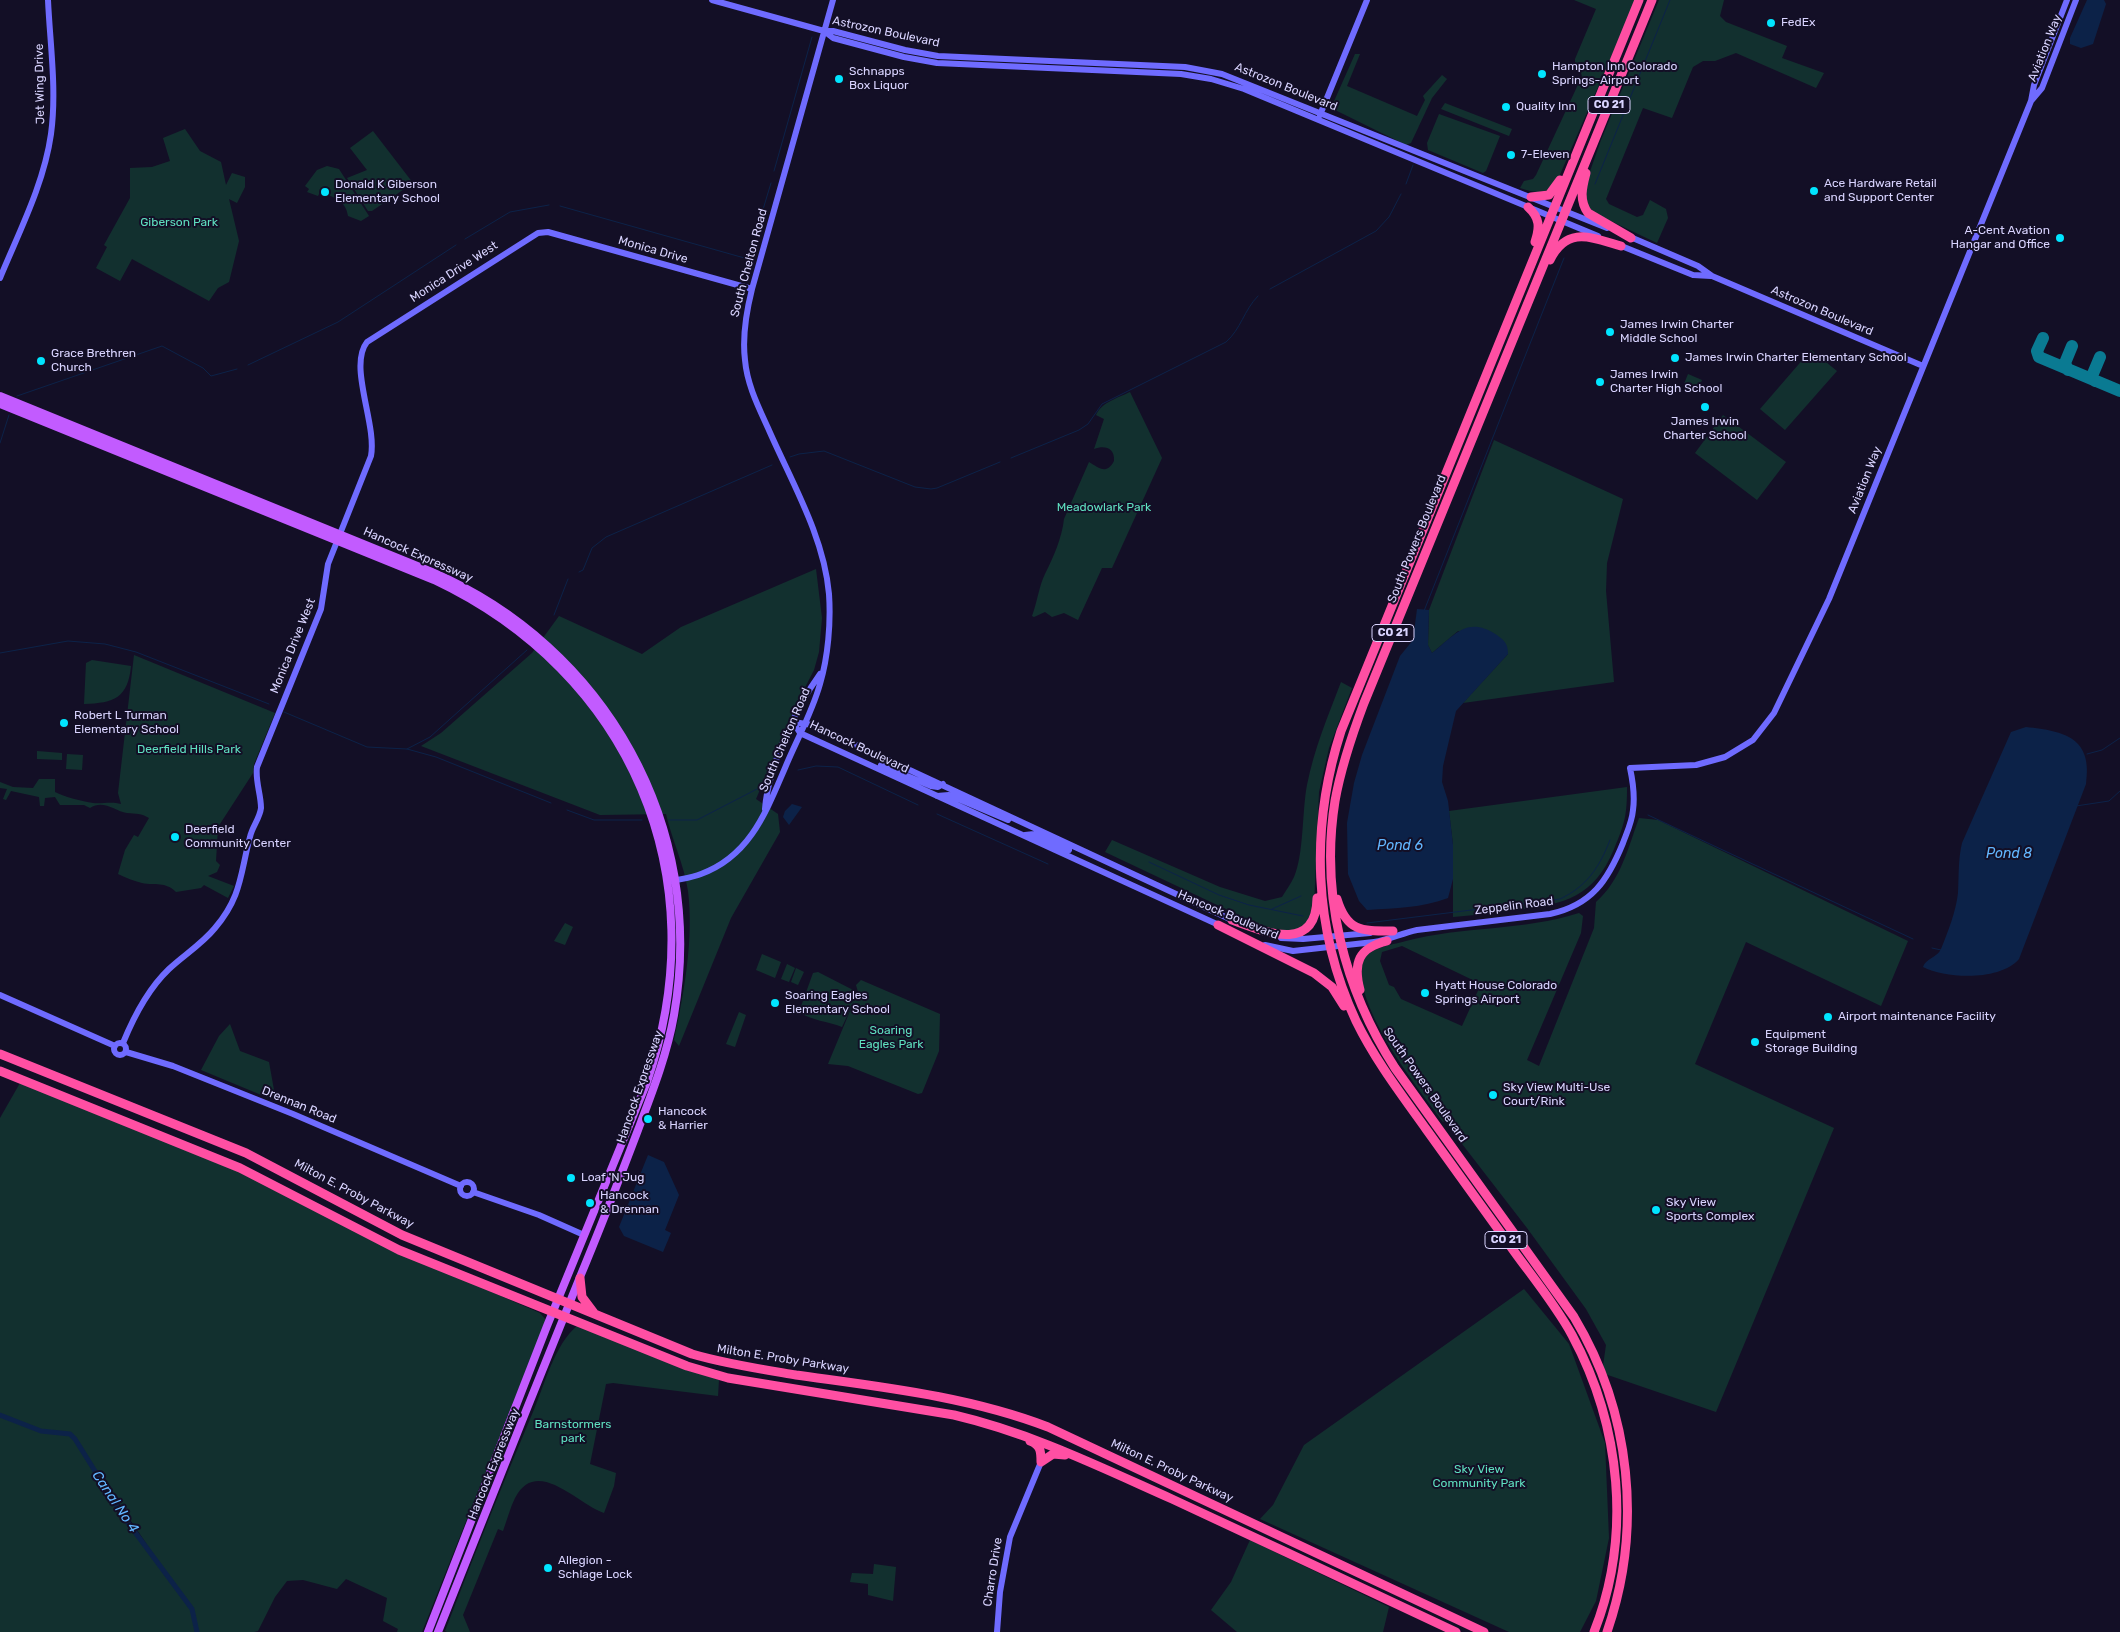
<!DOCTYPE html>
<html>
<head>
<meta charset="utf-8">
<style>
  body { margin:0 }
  canvas { display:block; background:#130f26 }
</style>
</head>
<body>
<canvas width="2120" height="1632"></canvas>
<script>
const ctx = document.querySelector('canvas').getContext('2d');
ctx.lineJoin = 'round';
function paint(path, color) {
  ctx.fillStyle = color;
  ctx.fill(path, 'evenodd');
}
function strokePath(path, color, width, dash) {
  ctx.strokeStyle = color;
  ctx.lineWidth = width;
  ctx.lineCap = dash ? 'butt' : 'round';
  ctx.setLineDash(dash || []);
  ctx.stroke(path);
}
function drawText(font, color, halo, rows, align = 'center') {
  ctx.font = font + ' Rubik,sans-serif';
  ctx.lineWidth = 4;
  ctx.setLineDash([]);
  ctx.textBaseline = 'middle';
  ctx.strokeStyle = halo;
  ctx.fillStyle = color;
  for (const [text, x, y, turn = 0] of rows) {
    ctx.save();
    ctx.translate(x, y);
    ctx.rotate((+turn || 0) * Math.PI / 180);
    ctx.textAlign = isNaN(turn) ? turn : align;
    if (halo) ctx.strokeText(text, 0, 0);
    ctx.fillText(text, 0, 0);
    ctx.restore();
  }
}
paint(new Path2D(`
  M 1574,0 L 1636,0 L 1555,186 C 1543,194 1534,193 1520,188 L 1524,181 L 1533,179 L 1536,175 L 1582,76 L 1579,67 L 1575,64 L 1575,59 L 1596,9 Z
  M 1659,0 L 1724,0 L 1720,16 L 1726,22 L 1787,46 L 1782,58 L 1824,73 L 1816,88 L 1736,53 L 1715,61 L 1703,61 L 1693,67 L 1672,118 L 1643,108 L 1606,199 L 1609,204 L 1637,217 L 1643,215 L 1650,200 L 1666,209 L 1668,218 L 1657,243 L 1596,214 L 1589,208 L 1585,193 L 1588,177 L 1601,140 Z
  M 1355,54 L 1360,54 L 1347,86 L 1417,116 L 1425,100 L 1423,96 L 1442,75 L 1447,79 L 1432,98 L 1411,143 L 1406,145 L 1331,108 Z
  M 1445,103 L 1512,129 L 1509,136 L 1441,109 Z
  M 1439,114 L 1500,136 L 1486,171 L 1483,173 L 1428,150 L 1427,143 Z
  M 185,129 L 200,151 L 221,162 L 226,185 L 232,173 L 245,177 L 245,187 L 237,203 L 229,199 L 239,241 L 229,282 L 218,288 L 209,301 L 132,259 L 120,281 L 96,268 L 107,247 L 104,245 L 130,198 L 130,168 L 152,167 L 170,161 L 163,138 Z
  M 373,131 L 413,183 L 372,211 L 368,211 L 347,178 L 367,170 L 350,148 Z
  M 327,166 L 339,169 L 369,216 L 361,221 L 348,216 C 346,200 333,197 320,192 L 318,196 L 307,192 L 309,189 L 305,186 L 317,170 Z
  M 1811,350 L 1837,371 L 1785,430 L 1760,409 Z
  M 1688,374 L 1702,380 L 1698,390 L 1684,384 Z
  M 1130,392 L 1162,458 L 1112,568 L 1102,568 L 1078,620 L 1064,613 L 1052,617 L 1045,612 L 1034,617 L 1032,616 C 1037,603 1039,586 1045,574 C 1053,558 1062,538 1064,519 L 1089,462 C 1098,467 1106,476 1114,461 C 1115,448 1105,445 1094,449 L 1104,419 L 1096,415 C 1102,402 1118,398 1130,392 Z
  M 1723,415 L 1786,462 L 1757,500 L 1695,453 Z
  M 1494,440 L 1623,499 L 1607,563 L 1606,591 L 1614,682 L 1463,703 L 1508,654 L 1458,631 L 1432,653 L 1428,645 L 1429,610 Z
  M 816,569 L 822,618 L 819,652 L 814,670 L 796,705 L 756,799 L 778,814 L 780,832 L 731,918 L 679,1046 L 674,1040 C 684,993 694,939 688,891 C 684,864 672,840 666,814 L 600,815 L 421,746 L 441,733 L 532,653 L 559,616 L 642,654 L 681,627 Z
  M 134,655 L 275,713 L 254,764 L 253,773 L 218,827 L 216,861 L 220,865 L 217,872 L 208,876 L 234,886 L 228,898 L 204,885 L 201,888 L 176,892 C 165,881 156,886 142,883 C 134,881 126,878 118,874 L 125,850 L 134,835 L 138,837 L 149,818 C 141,813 137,814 127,813 C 115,811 103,799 90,808 L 84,805 L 60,805 L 55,797 L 45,798 L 44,806 L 40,806 L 39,797 L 11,791 L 6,800 L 3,799 L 7,789 L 0,788 L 0,782 L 13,787 L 33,788 L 39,779 L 55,779 L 55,792 C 64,797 82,801 93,803 C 103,804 111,801 121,804 L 118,793 Z
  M 92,660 L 131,666 C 128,698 114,703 84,704 L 86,663 Z
  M 1341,682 L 1352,688 L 1329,748 L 1319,792 L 1314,907 L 1309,923 L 1296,931 L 1268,929 L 1105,852 L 1112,840 L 1220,887 L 1265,901 L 1282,897 C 1286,890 1291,884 1294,877 C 1304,855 1302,811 1307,785 C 1314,749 1328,716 1341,682 Z
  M 37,751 L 62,753 L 62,760 L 37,759 Z
  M 67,754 L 83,755 L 82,770 L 66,769 Z
  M 1627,787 C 1627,815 1625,823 1614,849 C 1594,897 1565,904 1518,910 C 1496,913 1475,915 1453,917 L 1453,845 L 1449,811 Z
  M 1639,818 L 1658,820 L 1908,941 L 1881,1006 L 1746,942 L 1695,1064 L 1834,1128 L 1716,1412 L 1602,1373 L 1606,1345 L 1586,1309 L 1527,1228 L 1449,1127 L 1449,1121 L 1443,1122 C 1418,1088 1347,1000 1364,957 C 1379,946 1387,946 1406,941 C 1462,926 1524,931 1579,913 L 1583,916 L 1581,933 L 1527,1060 L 1539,1066 L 1594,928 L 1596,902 C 1621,880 1628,848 1639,818 ZM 1402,946 L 1481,984 L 1462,1026 L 1401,999 L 1394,987 L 1389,985 L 1380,961 L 1382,952 Z
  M 565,923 L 573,927 L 565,945 L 554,941 Z
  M 762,954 L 781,962 L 775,978 L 756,970 Z
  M 787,964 L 795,968 L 789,982 L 781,979 Z
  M 796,968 L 804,972 L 798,985 L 791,982 Z
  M 818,972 L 857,992 L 856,997 L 858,992 L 856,985 L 861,980 L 940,1014 L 939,1051 L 922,1093 L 918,1094 L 848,1066 L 828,1064 L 855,999 L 842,1027 C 828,1021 812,1021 799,1012 L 813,973 Z
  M 739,1012 L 746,1015 L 735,1047 L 726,1044 Z
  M 230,1024 L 240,1051 L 269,1062 L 274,1090 L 271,1099 L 201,1070 L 219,1036 Z
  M 20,1083 L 247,1175 L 372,1240 L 540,1313 L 546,1320 L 422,1632 L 397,1632 L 398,1629 L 383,1621 L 387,1598 L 346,1579 L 337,1589 L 303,1580 L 287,1581 L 275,1597 L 258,1631 L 254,1632 L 0,1632 L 0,1118 ZM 72,1437 L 75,1439 L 178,1590 L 123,1516 Z
  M 1524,1289 L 1569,1344 L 1605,1443 L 1609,1538 L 1596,1601 L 1580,1632 L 1509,1632 L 1260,1519 L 1273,1505 L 1304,1445 Z
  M 578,1325 L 719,1380 L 718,1396 L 613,1383 L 606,1384 L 590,1464 L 616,1473 L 614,1486 L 604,1513 C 577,1504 537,1456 515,1498 C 510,1508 507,1520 503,1531 L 498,1529 L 463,1615 L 470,1632 L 447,1632 L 445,1631 C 473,1558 502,1485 533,1412 C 545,1384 554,1345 578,1325 Z
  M 1250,1540 L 1389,1607 L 1383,1632 L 1237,1632 L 1211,1610 L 1231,1582 Z
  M 874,1564 L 896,1567 L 893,1601 L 868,1595 L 868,1584 L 850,1582 L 852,1573 L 873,1574 Z`), '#12302f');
paint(new Path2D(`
  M 2087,0 L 2104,0 L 2106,4 L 2093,44 L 2081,48 L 2070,44 L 2070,38 Z
  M 1417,609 L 1429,610 L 1428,645 L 1432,653 C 1455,635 1467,615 1497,635 C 1505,641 1508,644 1508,654 L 1456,711 L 1443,766 L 1442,782 L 1448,801 L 1453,845 L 1453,879 L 1448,898 C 1422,908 1395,908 1367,910 L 1359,901 L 1348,874 L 1347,823 L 1354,783 L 1362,755 L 1400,656 L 1413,640 Z
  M 2026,727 C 2065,731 2093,738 2086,784 L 2019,959 C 2000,981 1947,979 1923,967 C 1926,958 1937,958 1941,949 C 1948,932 1956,911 1958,893 C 1959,876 1958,860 1962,843 L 2011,732 Z
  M 792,804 L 802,807 L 789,825 L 783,817 L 785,811 Z
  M 648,1155 L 664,1162 L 679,1195 L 665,1230 L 671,1233 L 663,1252 L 624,1236 L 619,1227 Z`), '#0c2248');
strokePath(new Path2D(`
  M 774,171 L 812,37
  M 1406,184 L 1413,165
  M 1595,184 L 1670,0
  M 560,206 L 748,259 L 755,238
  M 758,226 L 771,183
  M 465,239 L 510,212 L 549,205
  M 1270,289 L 1376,231 L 1389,217 L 1401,194
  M 248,365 L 338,322 L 456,245
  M 17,396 L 162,346 L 203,368 L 211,376 L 237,369
  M 0,443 L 9,415
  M 790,457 L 799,454 L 824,451 L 915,487 L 931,489 L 937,488 L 1000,462
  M 1011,458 L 1079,430 L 1088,424 L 1102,404 L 1226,342 C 1241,329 1244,310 1258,296
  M 579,572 L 583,570 L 592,548 L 606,537 L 772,465
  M 1424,611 L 1564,258
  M 554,615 L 568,579
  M 0,653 L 68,641 L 105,644 L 136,652 L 269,704
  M 284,712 L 367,747 L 407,749 L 436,757 L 551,803
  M 407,749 L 430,737 L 527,650
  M 2087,754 L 2102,750 L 2120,738
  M 798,770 L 816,766 L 838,767 L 918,805
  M 2076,806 L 2109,801 L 2120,791
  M 567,810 L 594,820 L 642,820
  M 937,814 L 1048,864
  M 1648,815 L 1913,939
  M 669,820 L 697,820 L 757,789
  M 1149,862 L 1219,895 L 1249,905 L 1303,916
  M 1272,909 L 1301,896
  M 1367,923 L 1560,899 C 1587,886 1599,868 1610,840
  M 1932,948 L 1941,950`), '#0c2248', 1);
strokePath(new Path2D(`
  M 0,1415 L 41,1431 L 70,1434 L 75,1439 L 123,1516 L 192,1609 L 197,1632`), '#0c2248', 5);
strokePath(new Path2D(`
  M 2043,338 L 2037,351 L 2039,357 L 2120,391
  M 2068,370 L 2065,363 L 2072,346
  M 2095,381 L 2092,376 L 2100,357`), '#0a7a92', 12);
strokePath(new Path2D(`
  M 712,0 L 824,31 L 833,31 L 905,50 L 938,56 L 1185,67 L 1222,74 L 1607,228
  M 824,31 L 833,38 L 904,57 L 937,63 L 1181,74 L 1211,79 L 1244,89 L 1598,236
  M 2031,101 L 2042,88 L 2076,0
  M 1320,115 L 1367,0
  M 1628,236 L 1698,266 L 1712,276 L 1923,366
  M 1619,245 L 1693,275 L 1711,276
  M 0,278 C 19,232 44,184 51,134 C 57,90 50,44 48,0
  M 793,722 L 800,733 L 1221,926
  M 793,722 L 813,725 L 1234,921
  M 881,765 L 931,786 L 938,787 L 943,784
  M 937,796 L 949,795 L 1008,820
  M 765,809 C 768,768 796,707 820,674
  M 1025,835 L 1034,834 L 1069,850
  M 668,882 C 679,879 691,878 701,874 C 750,856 766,812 785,768 C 796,741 812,713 820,684 C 828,657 831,623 829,594 C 824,536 791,481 768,428 C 758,406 747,384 745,360 C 742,336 746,313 752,289 L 833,0
  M 1281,938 L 1303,939 L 1370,933
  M 1265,945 L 1293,951 L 1374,942 C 1389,940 1402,933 1417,930 L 1550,914 C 1592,905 1608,880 1623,843 C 1627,832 1632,822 1633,810 C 1635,796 1633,782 1630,768 L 1696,765 L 1725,757 L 1753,740 L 1774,713 L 1829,599 L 2031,101 L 2034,85 L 2067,0
  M 0,995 L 115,1046
  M114 1049a6 6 0 1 1 12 0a6 6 0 1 1-12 0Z
  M 123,1043 C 134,1016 148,989 169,969 C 184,955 202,944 215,928 C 242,896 240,874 250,837 C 252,827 260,818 261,808 C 261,794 255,781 257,767 L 321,609 L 328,564 L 371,456 C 377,424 348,366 367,342 L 538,233 L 548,232 L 752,289
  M 126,1052 L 173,1066 L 293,1114 L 461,1186
  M460 1189a7 7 0 1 1 14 0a7 7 0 1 1-14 0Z
  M 473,1192 L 539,1215 L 584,1235
  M 997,1632 L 1000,1592 L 1010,1537 L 1041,1462`), '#6f6bff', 6);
strokePath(new Path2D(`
  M 0,396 L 432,572 C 606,647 707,827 674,1015 C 667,1055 652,1093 638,1130 C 619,1180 600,1229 580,1277 C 532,1395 485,1514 438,1632
  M 0,404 L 434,580 C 631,673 718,876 647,1082 L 547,1326 L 428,1632`), '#c25bff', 8);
strokePath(new Path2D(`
  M 1586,173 C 1582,188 1579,200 1588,213 L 1631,238
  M 1531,197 L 1549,195 L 1560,180
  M 1528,207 C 1540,218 1540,227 1535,242
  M 1550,260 C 1567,226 1590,237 1621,246
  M 1337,899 C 1347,932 1362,931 1393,931
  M 1232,920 C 1265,932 1316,954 1317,898
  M 1218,925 L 1314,973 L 1332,987 L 1344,1006
  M 1360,990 C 1353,963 1358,948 1387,941
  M 0,1054 L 246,1153 L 402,1235 L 692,1354 C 726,1364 760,1369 796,1375 C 881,1387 967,1396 1048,1427 L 1484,1632
  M 0,1071 L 240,1168 L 399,1250 L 687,1366 L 728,1378 L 954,1415 C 1031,1433 1100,1467 1172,1499 C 1267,1543 1361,1587 1456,1632
  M 580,1278 L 582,1297 L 594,1313
  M 1030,1441 C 1041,1445 1041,1452 1041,1462
  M 1041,1462 L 1053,1454 L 1065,1455
  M 1594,1632 C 1632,1536 1621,1426 1572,1335 C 1556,1306 1535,1280 1516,1254 C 1486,1212 1456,1170 1426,1129 C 1401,1094 1375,1060 1356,1021 C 1313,929 1310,827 1341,731 L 1639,0
  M 1607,1632 C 1643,1528 1631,1412 1574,1317 L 1395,1068 C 1344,989 1320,894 1335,801 C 1341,767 1352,735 1364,703 L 1652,0`), '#ff4fa3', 9);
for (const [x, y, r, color] of [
  [1771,23,5,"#00e5ff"],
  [1542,74,5,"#00e5ff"],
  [839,79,5,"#00e5ff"],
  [1506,107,5,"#00e5ff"],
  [1511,155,5,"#00e5ff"],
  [1814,191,5,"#00e5ff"],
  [325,192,5,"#00e5ff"],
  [2060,238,5,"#00e5ff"],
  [1610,332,5,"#00e5ff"],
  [1675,358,5,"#00e5ff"],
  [41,361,5,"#00e5ff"],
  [1600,382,5,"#00e5ff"],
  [1705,407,5,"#00e5ff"],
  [64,723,5,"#00e5ff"],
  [175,837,5,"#00e5ff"],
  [1425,993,5,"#00e5ff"],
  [775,1003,5,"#00e5ff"],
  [1828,1017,5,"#00e5ff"],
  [1755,1042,5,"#00e5ff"],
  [1493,1095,5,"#00e5ff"],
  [648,1119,5,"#00e5ff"],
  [571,1178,5,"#00e5ff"],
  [590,1203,5,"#00e5ff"],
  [1656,1210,5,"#00e5ff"],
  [548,1568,5,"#00e5ff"]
]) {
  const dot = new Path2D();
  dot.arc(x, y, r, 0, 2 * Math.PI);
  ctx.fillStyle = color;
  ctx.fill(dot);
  strokePath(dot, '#130f26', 2);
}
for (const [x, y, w] of [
  [1609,105,42],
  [1393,633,42],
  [1506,1240,42]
]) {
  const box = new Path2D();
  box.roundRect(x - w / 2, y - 8.5, w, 17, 4);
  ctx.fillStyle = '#130f26';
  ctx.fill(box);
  strokePath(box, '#d9d4ff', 1);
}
drawText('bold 11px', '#d9d4ff', null, [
  ["CO 21",1609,105],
  ["CO 21",1393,633],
  ["CO 21",1506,1240]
]);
drawText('12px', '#d9d4ff', '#130f26', [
  ["FedEx",1781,23],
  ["Hampton Inn Colorado",1552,67],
  ["Springs-Airport",1552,81],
  ["Schnapps",849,72],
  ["Box Liquor",849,86],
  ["Quality Inn",1516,107],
  ["7-Eleven",1521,155],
  ["Ace Hardware Retail",1824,184],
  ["and Support Center",1824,198],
  ["Donald K Giberson",335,185],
  ["Elementary School",335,199],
  ["A-Cent Avation",2050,231,"right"],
  ["Hangar and Office",2050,245,"right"],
  ["James Irwin Charter",1620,325],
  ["Middle School",1620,339],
  ["Grace Brethren",51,354],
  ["Church",51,368],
  ["James Irwin Charter Elementary School",1685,358],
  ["James Irwin",1610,375],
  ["Charter High School",1610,389],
  ["James Irwin",1705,422,"center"],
  ["Charter School",1705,436,"center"],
  ["Robert L Turman",74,716],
  ["Elementary School",74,730],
  ["Deerfield",185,830],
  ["Community Center",185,844],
  ["Hyatt House Colorado",1435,986],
  ["Springs Airport",1435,1000],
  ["Soaring Eagles",785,996],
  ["Elementary School",785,1010],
  ["Airport maintenance Facility",1838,1017],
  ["Equipment",1765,1035],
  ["Storage Building",1765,1049],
  ["Sky View Multi-Use",1503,1088],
  ["Court/Rink",1503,1102],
  ["Hancock",658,1112],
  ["& Harrier",658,1126],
  ["Loaf 'N Jug",581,1178],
  ["Hancock",600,1196],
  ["& Drennan",600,1210],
  ["Sky View",1666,1203],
  ["Sports Complex",1666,1217],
  ["Allegion -",558,1561],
  ["Schlage Lock",558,1575]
], 'left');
drawText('12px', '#d9d4ff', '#130f26', [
  ["Astrozon Boulevard",886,32,12],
  ["Aviation Way",2045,48,-68],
  ["Jet Wing Drive",40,84,-91],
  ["Astrozon Boulevard",1286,87,22],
  ["Monica Drive",653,250,16],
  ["South Chelton Road",749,263,-75],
  ["Monica Drive West",454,272,-33],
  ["Astrozon Boulevard",1822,311,23],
  ["Aviation Way",1865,480,-68],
  ["South Powers Boulevard",1417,539,-68],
  ["Hancock Expressway",418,555,24],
  ["Monica Drive West",293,646,-68],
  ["South Chelton Road",785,740,-67],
  ["Hancock Boulevard",859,747,25],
  ["Zeppelin Road",1514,906,-7],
  ["Hancock Boulevard",1228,915,23],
  ["South Powers Boulevard",1425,1085,55],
  ["Hancock Expressway",640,1087,-71],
  ["Drennan Road",299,1105,22],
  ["Milton E. Proby Parkway",354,1194,28],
  ["Milton E. Proby Parkway",783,1359,9],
  ["Hancock Expressway",494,1464,-68],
  ["Milton E. Proby Parkway",1172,1471,25],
  ["Charro Drive",993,1572,-81]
]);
drawText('12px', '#5fe0c0', '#130f26', [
  ["Giberson Park",179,223],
  ["Meadowlark Park",1104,508],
  ["Deerfield Hills Park",189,750],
  ["Soaring",891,1031],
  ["Eagles Park",891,1045],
  ["Barnstormers",573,1425],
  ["park",573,1439],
  ["Sky View",1479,1470],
  ["Community Park",1479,1484]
]);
drawText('italic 14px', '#62b6ff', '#130f26', [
  ["Pond 6",1400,846],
  ["Pond 8",2009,854],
  ["Canal No 4",115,1502,56]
]);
</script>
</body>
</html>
